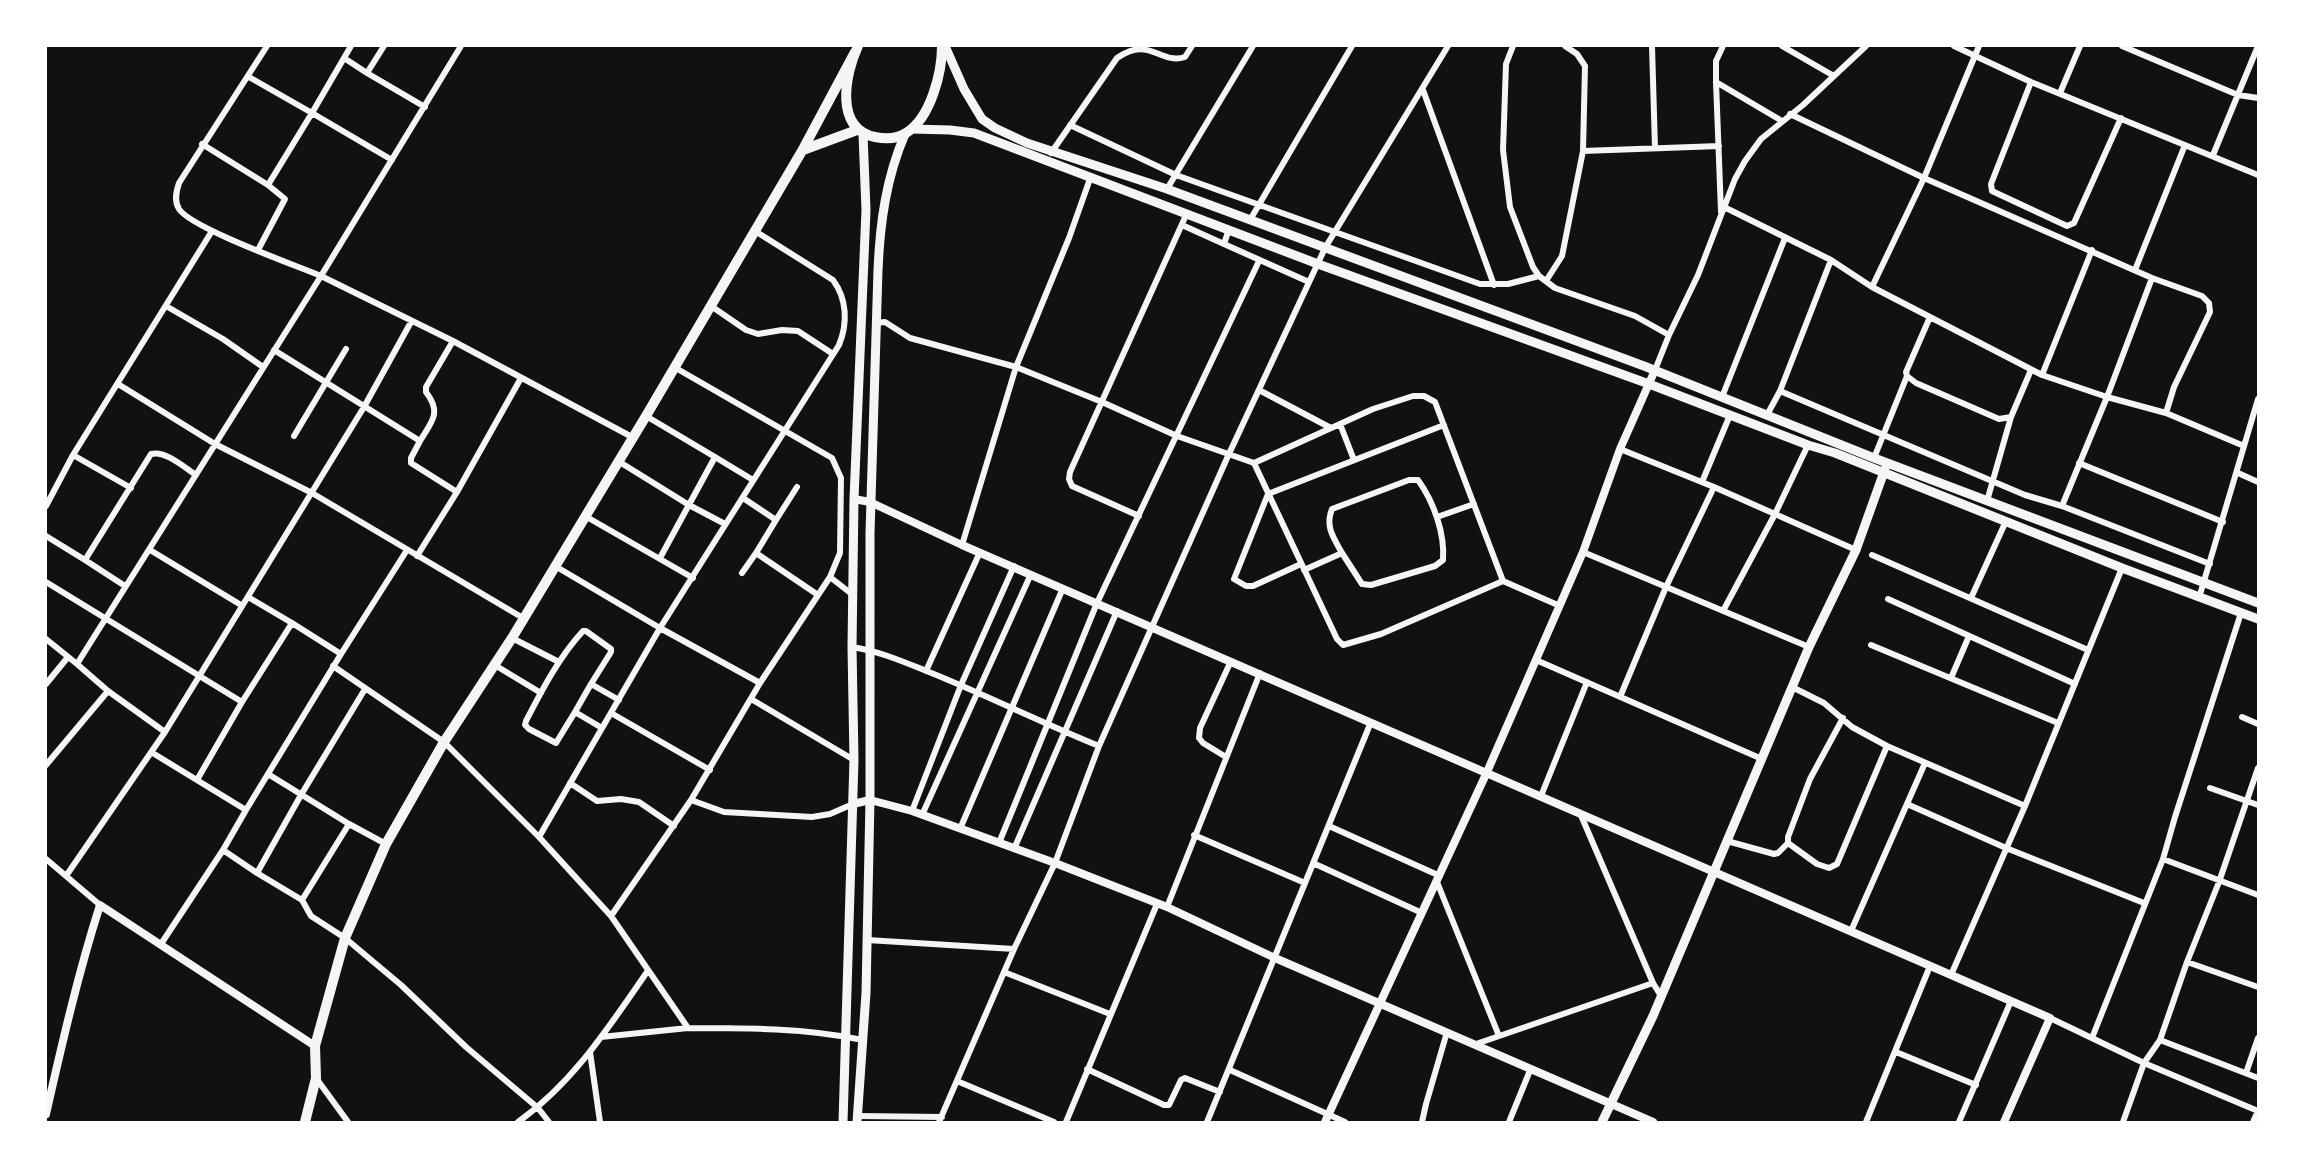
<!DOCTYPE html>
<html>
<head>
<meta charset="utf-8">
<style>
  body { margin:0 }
  #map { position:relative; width:2304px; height:1168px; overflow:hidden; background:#111; font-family:Jost,sans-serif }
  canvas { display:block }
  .frame { position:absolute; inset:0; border:47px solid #fff; pointer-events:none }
</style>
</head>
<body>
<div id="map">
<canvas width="2304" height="1168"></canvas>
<div class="frame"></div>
</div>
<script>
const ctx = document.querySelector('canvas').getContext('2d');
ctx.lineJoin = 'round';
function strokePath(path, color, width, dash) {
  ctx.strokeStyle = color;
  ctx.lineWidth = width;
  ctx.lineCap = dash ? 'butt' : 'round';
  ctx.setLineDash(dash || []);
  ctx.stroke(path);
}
strokePath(new Path2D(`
  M 351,46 L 312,113 L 392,160
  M 461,46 L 321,276 L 453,341 L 632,437
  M 1513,46 L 1506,64 L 1503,150 L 1510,207 L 1533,267 L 1539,276 L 1555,288 L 1635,316 L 1669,335 L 1655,370
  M 1565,46 L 1577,54 L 1585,66 L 1583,151 L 1719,146
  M 1652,46 L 1655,148
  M 1782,46 L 1834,76
  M 1954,46 L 2031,82 L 2258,175
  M 2122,46 L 2238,95 L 2258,98
  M 344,58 L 367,73 L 384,46
  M 367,73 L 425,107
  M 249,77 L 312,113 L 268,185
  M 1716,82 L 1782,121
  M 2031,82 L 1991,184 L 1992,191 L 2067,226 L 2074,223 L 2121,118
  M 1423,90 L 1494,285
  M 2060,93 L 2080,46
  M 1790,114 L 1924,178 L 1979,46
  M 1070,125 L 1176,175 L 1480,284 L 1508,284 L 1539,276
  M 202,144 L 268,185 L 285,199 L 258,250
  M 1051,153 L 1117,58 C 1150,35 1159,65 1185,57 L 1192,46
  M 2213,155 L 2258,46
  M 1167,189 L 1253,46
  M 1724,207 L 1831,260
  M 1721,212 L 1716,82 L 1716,61 L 1723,46
  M 1250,220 L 1352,46
  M 1182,225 L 1224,244
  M 1229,229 L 1224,244 L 1309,282
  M 2135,270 L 2185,145
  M 1546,281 L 1562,256 L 1583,151
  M 166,306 L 223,339 L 263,367
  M 711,306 L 746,330 L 758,334 L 782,330 L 798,331 L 833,354
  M 1930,317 L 1906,372 L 1907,376 L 1916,383 L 1999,419 L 2011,417 L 2031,370
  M 876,323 L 885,322 L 910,338 L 1016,367 L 1102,402 L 1177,436 L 1254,463 L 1373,409 L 1413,396 L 1424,396 L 1435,402 L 1503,581 L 1560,606
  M 1669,335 L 1698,275 L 1735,179 L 1745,161 L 1761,139 L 1803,105 L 1866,46
  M 274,350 L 420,441 L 411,458 L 411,463 L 457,492
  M 674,367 L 832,458 L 841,478 L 840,553 L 830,577
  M 2042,375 L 2092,250
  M 118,384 L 215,444 L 312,493 L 523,618
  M 1259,390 L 1331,428
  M 1780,391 L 2025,495 L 2062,506 L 2107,397 L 2152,278
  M 1722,397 L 1785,238
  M 2166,413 L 2107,397 L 2042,375 L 1872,287 L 1924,178 L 2152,278 L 2202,296 L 2209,303 L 2210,312 L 2174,387 L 2166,413 L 2244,446
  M 1767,415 L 1780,391 L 1831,260 L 1872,287
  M 646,416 L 715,457
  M 1340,424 L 1354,460
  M 294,436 L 346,349
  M 420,441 C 432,421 442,413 426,392 L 426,387 L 453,341
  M 1620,449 L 1714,487 L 1856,550
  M 73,455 L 131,488
  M 1874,458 L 1907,376
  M 618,461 L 689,505 L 725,524
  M 1254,463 L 1337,639 L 1343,645 L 1381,634 L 1503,581
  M 2079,463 L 2223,522
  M 2238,473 L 2258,482
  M 1702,482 L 1730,415
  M 743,498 L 776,520 L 756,553 L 818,595
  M 1987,501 L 2011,417
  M 46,506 L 73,455 L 212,231
  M 2062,506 L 2210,564
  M 585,516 L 693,578
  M 1139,516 L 1072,486 L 1069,479 L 1070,472 L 1187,213
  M 1437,517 L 1474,504
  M 776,520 L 797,487
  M 46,536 L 85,560
  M 962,545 L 1016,367 L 1069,238 L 1091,176
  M 150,550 L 241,605
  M 1583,552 L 1809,647
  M 1872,555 L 2088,650
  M 417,556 L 457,492 L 521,378
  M 660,558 L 715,457 L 753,480
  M 1301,564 L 1253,586 L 1246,586 L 1234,579 L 1268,494 L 1444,425
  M 555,566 L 660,628 L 760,683
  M 1304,570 L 1342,553 L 1362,584 L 1371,585 L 1435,566 L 1443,560 C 1445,534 1434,502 1418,480 L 1409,480 L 1332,509 C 1325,526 1333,537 1342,553
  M 742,573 L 756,553
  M 46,582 L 242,702
  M 125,586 L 85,560 L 151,454 C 165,450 184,467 196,475
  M 248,597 L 292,623
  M 1971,598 L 2006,521
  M 2199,598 L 2258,399
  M 1888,599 L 2075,684
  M 1723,611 L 1775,514 L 1808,445
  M 512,638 L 559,662
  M 46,639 L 77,664 L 321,276 C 295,265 191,228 179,209 C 174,201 176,192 179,183 L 267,46
  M 1871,645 L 2058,723
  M 852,647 C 879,651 904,662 929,672 C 986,695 1042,723 1099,746
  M 341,654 L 407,550
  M 1536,660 L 1762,759
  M 77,664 L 108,691 L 165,732
  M 493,664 L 541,693
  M 333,666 L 444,742 L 539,837 L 611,916 L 688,1028 C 747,1028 805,1028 863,1040
  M 926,671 L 980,552
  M 1951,678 L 1969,636
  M 46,684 L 68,657
  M 1792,687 L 1824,703 L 1852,727 L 1887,746 L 2025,806
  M 1620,697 L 1666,587 L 1714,487
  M 751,699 L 854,760
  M 575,712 L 591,684
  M 611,713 L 710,770
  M 2242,717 L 2258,724
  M 1843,718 L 1810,779 L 1788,837 L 1788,843 L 1817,864 L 1829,868 L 1837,864 L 1887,746
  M 602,728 L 575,712 L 556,743 L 529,729 L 525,725 L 526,721 C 542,690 559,657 583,631 L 586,631 L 611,649 L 611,652 L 591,684 L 619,700
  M 151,752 L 246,810 L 341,654 L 292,623 L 242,702 L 197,780
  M 1226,757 L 1203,743 L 1199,738 L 1200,728 L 1231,661
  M 46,765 L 108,691
  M 268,774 L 349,824 L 386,844
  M 570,783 L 597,801 L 621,799 L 639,802 L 674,826
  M 2210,788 L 2258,805
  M 1541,796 L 1587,682
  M 691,800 L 760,683 L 830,577 L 853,595
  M 1907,804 L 2006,848 L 2144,903
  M 246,810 L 223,850 L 257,873
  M 912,811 L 961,685 L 1014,566
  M 1580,813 L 1653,983 L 1661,996
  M 922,815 L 1031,574
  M 349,824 L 302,900 L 257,873 L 301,795 L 365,689
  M 1329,826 L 1440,876
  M 960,829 L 1063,588
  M 1194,835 L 1305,883
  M 539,837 L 660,628 L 839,345 C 848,323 847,299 833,280 L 755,231
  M 1727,841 L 1774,854 L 1778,853 L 1788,843
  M 999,843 L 1097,603 L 1259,261
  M 1014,849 L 1117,611
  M 46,859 L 100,905
  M 2163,859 L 2258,895
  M 1313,863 L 1422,913
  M 66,876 L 165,732 L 364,407 L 411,322
  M 1437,882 L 1499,1036
  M 302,900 L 311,916 L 345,938 L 401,985 L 466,1047 L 538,1108 L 549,1122
  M 1167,907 L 1260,673
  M 611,916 L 691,800 L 724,812 L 812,817 L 830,814 L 853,804
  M 1851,931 L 1925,763
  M 867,940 L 1014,949
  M 161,944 L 223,850
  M 2187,962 L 2258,987
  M 1004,972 L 1110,1014
  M 1951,975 L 2025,806 L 2122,568
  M 2050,1018 L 2144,1063 L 2258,1111
  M 601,1037 L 688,1028
  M 2092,1038 L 2163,859 L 2175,817 L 2241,613
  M 2160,1040 L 2258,1078
  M 1476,1044 L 1653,983
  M 590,1052 L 600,1122
  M 1896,1052 L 1976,1085
  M 1087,1069 L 1164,1105 L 1169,1105 L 1181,1080 L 1185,1078 L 1220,1092
  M 1230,1070 L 1345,1122
  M 2246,1073 L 2258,1038
  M 316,1078 L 348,1122
  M 957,1081 L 1054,1122
  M 858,1116 L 942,1117
  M 518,1122 C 573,1083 609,1027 647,972
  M 939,1122 L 1014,949 L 1055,863 L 1099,746 L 1228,456 L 1325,248 L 1448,46
  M 1066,1122 L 1157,904
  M 1207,1122 L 1371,722
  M 1422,1122 L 1426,1104 L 1447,1032
  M 1509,1122 L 1531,1068
  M 1866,1122 L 1930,966
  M 1959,1122 L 2011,1001
  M 2123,1122 L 2144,1063 L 2160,1040 L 2187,962 L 2219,882 L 2258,768
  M 2253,1122 L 2258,1111`), '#f5f5f5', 6);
strokePath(new Path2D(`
  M 854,499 L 870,502 L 962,545 L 2050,1018 L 2004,1122
  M 853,804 L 870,800 L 912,811 L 1055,863 L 1167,907 L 1275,958 L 1653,1122
  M 46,1114 C 62,1044 78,974 100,905 L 315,1046
  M 1325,1122 L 1487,772 L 1583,552 L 1620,449 L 1655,370`), '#f5f5f5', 8);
strokePath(new Path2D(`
  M 945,46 L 964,89 L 982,119 L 995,128 L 1027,143 L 1167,189 L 1644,366 L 1874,458 L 2258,603
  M 912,129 L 950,130 L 974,133 L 1318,264 L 1649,384 L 1808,445 L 1835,453 L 2122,568 L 2258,619
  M 843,1122 L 854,760 L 852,647 L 854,499 L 866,210 L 863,134
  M 857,1122 L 866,993 L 870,800 L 870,533 L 878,270 C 880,223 886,178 905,134
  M 1602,1122 L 1653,1016 L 1809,647 L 1856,550 L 1885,469`), '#f5f5f5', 9);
strokePath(new Path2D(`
  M 858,46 C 845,74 834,129 875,137 C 885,139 897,139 906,133 C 931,118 942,72 942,46
  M 803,150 L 857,130
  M 305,1122 L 316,1078 L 315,1046 L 345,938 L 386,844 L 444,742 L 512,638 L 646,416 L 802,151 L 855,52`), '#f5f5f5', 10);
</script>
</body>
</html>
